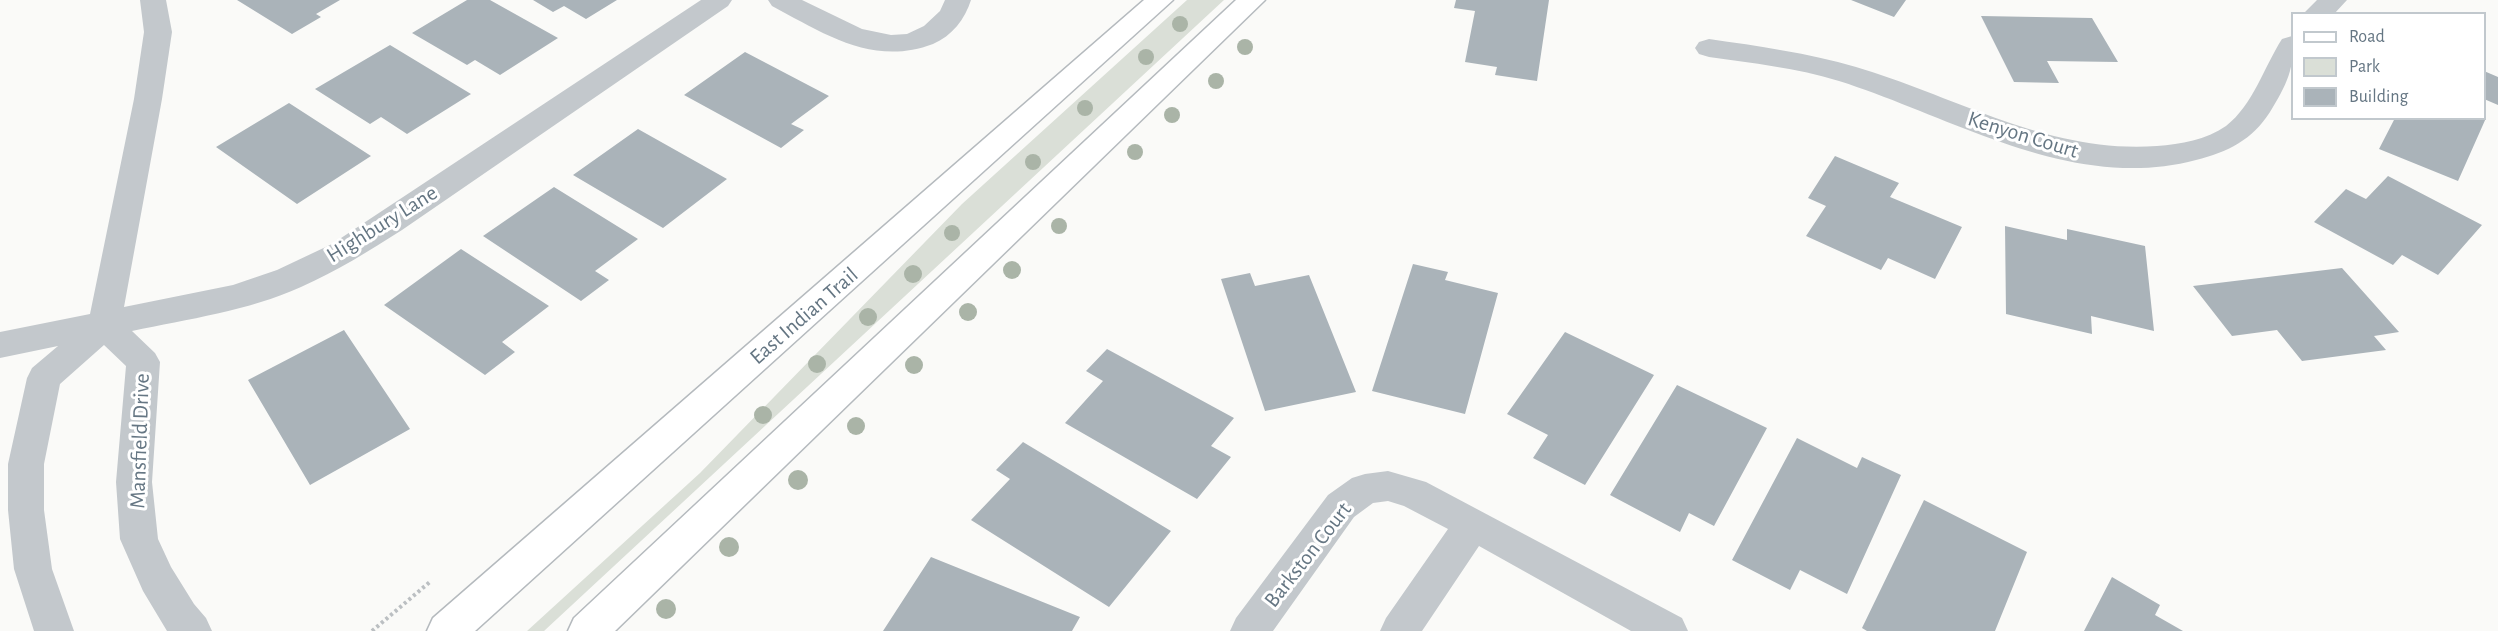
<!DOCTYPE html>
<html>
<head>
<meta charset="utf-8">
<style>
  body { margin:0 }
  #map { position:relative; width:2498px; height:631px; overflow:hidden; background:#fafaf8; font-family:"Alegreya Sans",sans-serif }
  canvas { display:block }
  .legend { position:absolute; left:2291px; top:12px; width:195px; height:108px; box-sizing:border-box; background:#fff; border:2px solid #c1c8cd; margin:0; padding:8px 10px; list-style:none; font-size:18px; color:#657683 }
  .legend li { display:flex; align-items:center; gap:12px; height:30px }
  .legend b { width:30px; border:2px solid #c1c8cd }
</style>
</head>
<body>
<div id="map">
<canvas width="2498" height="631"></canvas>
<ul class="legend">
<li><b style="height:8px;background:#fff"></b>Road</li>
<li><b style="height:16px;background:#dadfd7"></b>Park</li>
<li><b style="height:16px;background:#aab3b9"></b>Building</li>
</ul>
</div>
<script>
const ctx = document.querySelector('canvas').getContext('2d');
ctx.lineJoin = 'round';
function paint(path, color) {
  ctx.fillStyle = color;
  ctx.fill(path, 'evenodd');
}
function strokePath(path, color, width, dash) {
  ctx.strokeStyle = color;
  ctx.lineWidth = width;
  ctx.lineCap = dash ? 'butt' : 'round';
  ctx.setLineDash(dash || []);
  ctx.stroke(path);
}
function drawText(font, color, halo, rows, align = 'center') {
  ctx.font = font + ' "Alegreya Sans",sans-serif';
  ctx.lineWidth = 6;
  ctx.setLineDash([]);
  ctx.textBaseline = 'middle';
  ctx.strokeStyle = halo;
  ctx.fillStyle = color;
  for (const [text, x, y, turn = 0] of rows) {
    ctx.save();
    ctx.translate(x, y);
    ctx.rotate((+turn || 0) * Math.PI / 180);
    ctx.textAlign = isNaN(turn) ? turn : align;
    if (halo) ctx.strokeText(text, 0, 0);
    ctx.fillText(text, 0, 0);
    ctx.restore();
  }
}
paint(new Path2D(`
  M 1187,0 L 1224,0 L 544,631 L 527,631 L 700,473 L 962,204 Z`), '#dadfd7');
paint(new Path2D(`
  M 237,0 L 340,0 L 316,14 L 321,17 L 292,34 Z
  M 467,0 L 490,0 L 558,38 L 500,75 L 475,60 L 467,65 L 412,33 Z
  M 533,0 L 617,0 L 586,19 L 564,6 L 553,12 Z
  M 1456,0 L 1549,0 L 1537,81 L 1495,75 L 1497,67 L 1465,62 L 1475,11 L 1454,8 Z
  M 1851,0 L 1906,0 L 1894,17 Z
  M 1981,16 L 2092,18 L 2118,62 L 2047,61 L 2059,83 L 2014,82 Z
  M 390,45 L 471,94 L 407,134 L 381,117 L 370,124 L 315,89 Z
  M 745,52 L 829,96 L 791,124 L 804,130 L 781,148 L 684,95 Z
  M 2484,71 L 2498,77 L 2498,105 L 2484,99 Z
  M 289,103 L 371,156 L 297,204 L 216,147 Z
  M 2395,118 L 2486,118 L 2458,181 L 2379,149 Z
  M 638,129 L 727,179 L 663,228 L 573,175 Z
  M 1835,156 L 1899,183 L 1890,197 L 1962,227 L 1935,279 L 1888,258 L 1881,270 L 1806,236 L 1826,206 L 1808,198 Z
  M 2388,176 L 2482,225 L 2438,275 L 2402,255 L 2393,265 L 2314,222 L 2346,189 L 2366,199 Z
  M 554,187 L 638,239 L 595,271 L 609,280 L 581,301 L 483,236 Z
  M 2005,226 L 2067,240 L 2067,229 L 2145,246 L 2154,331 L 2091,316 L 2092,334 L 2006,314 Z
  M 461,249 L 549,306 L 502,342 L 515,352 L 485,375 L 384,305 Z
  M 1413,264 L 1448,272 L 1445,280 L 1498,293 L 1465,414 L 1372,391 Z
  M 2342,268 L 2399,332 L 2374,336 L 2386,350 L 2302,361 L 2277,330 L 2232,336 L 2193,286 Z
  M 1250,273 L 1255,286 L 1309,275 L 1356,392 L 1265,411 L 1221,279 Z
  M 344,330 L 410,429 L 310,485 L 248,380 Z
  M 1565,332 L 1654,375 L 1585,485 L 1533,458 L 1548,435 L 1507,414 Z
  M 1107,349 L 1234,418 L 1211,446 L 1231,457 L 1197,499 L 1065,423 L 1103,381 L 1086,371 Z
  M 1677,385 L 1767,428 L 1714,526 L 1689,513 L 1680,532 L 1610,495 Z
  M 1797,438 L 1857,468 L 1862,457 L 1901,475 L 1847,594 L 1800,570 L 1790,590 L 1732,560 Z
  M 1023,442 L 1171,531 L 1109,607 L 971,520 L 1010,479 L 996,470 Z
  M 1924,500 L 2027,552 L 1995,631 L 1867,631 L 1862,628 Z
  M 931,557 L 1080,617 L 1072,631 L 883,631 Z
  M 2112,577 L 2160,605 L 2155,615 L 2183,631 L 2084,631 Z`), '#aab3b9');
const major = new Path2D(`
  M 1144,0 L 1173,0 L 475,631 L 427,631 L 433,618 Z
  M 1236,0 L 1265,0 L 615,631 L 568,631 L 574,618 Z`);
strokePath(major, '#b5babe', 3);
strokePath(new Path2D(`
  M 372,631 L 431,581`), '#bbbfc2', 4, [3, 3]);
paint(new Path2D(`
  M 140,0 L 166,0 L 172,32 L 162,99 L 124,307 L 233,285 L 277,270 L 332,244 L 701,0 L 732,0 L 728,6 L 402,230 C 369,251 337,271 301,287 C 248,311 188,319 132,331 L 155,353 L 160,362 L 152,482 L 158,539 L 171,567 L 194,604 L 206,618 L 212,631 L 167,631 L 143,591 L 120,539 L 116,482 L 126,366 L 104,345 L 60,384 L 44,464 L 44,510 L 52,569 L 74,631 L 34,631 L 14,569 L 8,510 L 8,464 L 27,378 L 32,368 L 58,346 L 0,358 L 0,332 L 90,314 L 134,99 L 144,32 Z
  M 768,0 L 802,0 L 862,29 L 891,35 L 907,34 L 924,26 L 940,11 L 945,0 L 971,0 C 965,19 952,36 933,44 C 873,67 823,33 772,6 Z
  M 2317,0 L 2347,0 L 2334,14 L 2303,14 Z
  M 2292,36 C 2296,67 2286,86 2270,112 C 2252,140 2228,152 2196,160 C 2072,193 1953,117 1839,81 C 1797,68 1752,63 1709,57 L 1699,54 L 1695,48 L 1699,42 L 1709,39 C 1758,46 1808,53 1856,67 C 1957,97 2049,154 2157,146 C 2181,144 2206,140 2226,126 C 2253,105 2264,67 2282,39 Z
  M 1388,471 L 1426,482 L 1682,618 L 1688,631 L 1631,631 L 1479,546 L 1422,631 L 1380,631 L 1386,618 L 1448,529 L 1404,506 L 1388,501 L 1373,503 L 1354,517 L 1273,631 L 1230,631 L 1236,618 L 1328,495 L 1352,478 L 1365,474 Z`), '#c3c8cc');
paint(major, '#fff');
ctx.fillStyle = '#aab4a7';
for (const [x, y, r] of [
  [1180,24,8],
  [1245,47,8],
  [1146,57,8],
  [1216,81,8],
  [1085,108,8],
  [1172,115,8],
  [1135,152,8],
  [1033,162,8],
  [1059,226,8],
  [952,233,8],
  [1012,270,9],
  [913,274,9],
  [968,312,9],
  [868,317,9],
  [817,364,9],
  [914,365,9],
  [763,415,9],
  [856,426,9],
  [798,480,10],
  [729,547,10],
  [666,609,10]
]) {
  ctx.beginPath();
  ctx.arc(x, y, r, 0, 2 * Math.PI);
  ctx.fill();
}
drawText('22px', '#657683', '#fff', [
  ["Kenyon Court",2023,135,17],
  ["Highbury Lane",382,224,-32],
  ["East Indian Trail",804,316,-41],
  ["Mansfield Drive",140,441,-88],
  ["Barkston Court",1308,555,-52]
]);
</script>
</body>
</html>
